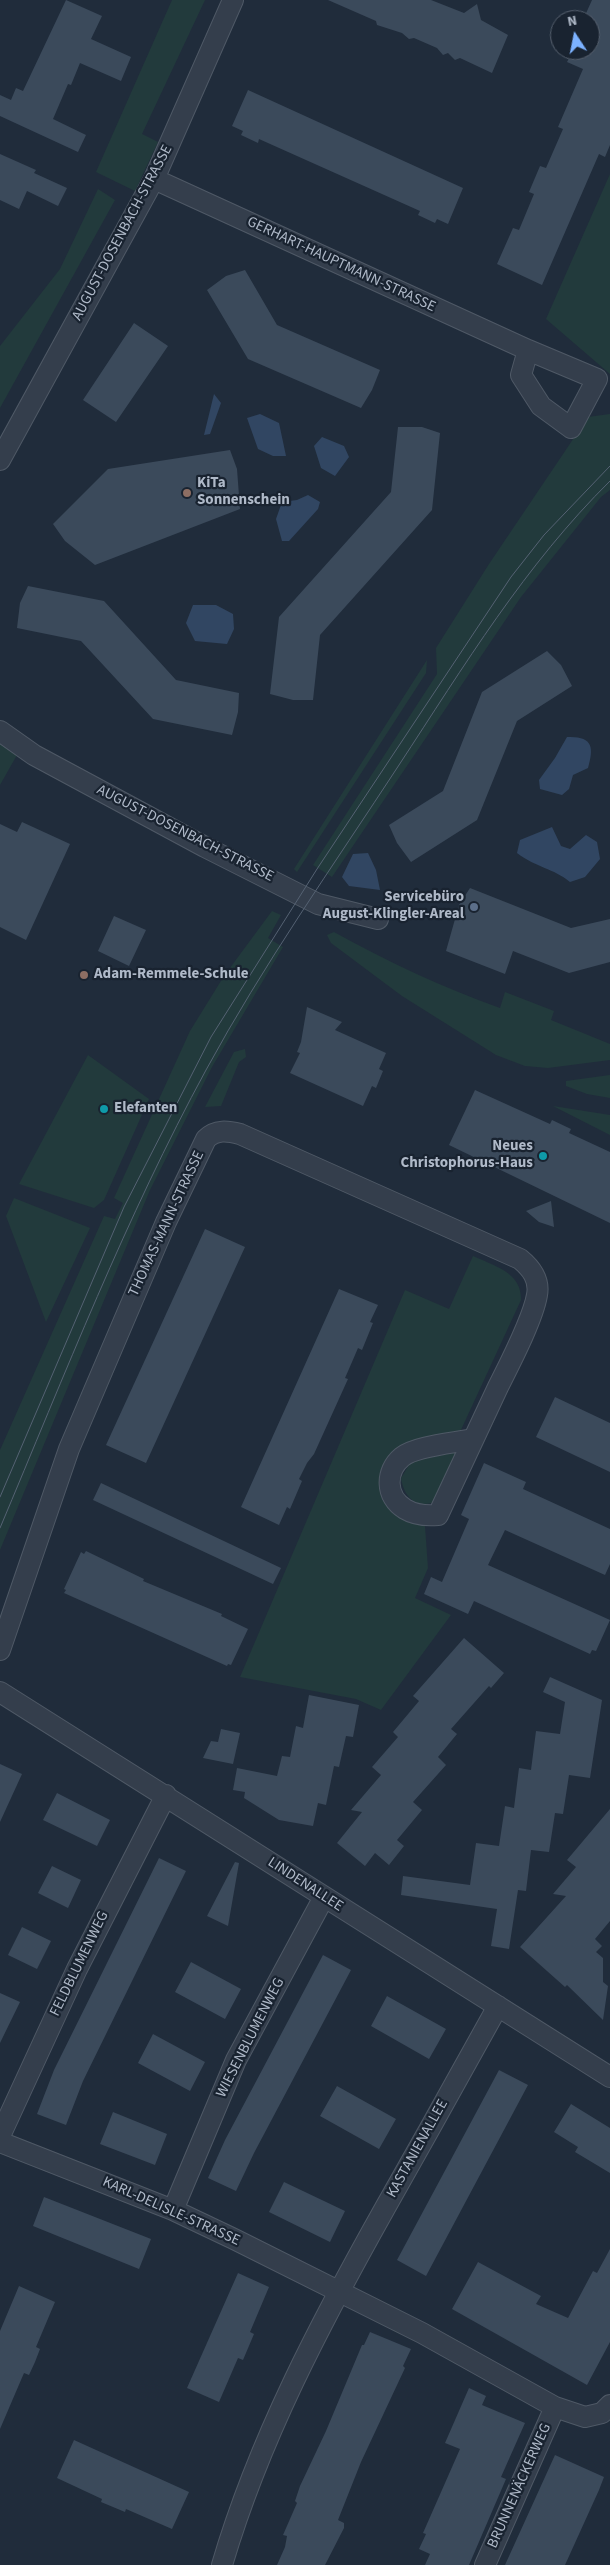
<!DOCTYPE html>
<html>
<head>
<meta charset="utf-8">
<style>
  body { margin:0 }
  #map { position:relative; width:610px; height:2565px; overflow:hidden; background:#202c3b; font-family:"Source Sans 3",sans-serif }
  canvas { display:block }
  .north { position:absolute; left:550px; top:10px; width:50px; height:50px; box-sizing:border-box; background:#192330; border:1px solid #555f6d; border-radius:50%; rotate:349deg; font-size:14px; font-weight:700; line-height:20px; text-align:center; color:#afb9c8 }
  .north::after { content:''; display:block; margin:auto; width:18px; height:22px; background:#7cb2ff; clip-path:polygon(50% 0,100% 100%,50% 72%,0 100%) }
</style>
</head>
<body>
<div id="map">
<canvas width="610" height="2565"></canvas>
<div class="north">N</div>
</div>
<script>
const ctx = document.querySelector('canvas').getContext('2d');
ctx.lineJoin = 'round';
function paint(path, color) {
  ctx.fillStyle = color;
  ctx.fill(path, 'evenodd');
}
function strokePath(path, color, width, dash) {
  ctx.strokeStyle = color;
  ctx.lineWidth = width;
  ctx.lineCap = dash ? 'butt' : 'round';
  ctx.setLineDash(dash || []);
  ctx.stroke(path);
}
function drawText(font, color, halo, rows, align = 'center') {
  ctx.font = font + ' "Source Sans 3",sans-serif';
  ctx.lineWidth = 4.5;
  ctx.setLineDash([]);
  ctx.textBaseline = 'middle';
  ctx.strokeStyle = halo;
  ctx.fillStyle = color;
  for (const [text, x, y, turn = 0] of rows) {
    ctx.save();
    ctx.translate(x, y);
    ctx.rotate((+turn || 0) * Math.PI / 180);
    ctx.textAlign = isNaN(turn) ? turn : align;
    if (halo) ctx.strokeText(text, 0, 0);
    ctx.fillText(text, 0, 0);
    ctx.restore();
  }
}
paint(new Path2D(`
  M 172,0 L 205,0 L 142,134 L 158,142 L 135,191 L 96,172 Z
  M 610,174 L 610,374 L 546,319 Z
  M 98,189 L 115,200 L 0,408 L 0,346 L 60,269 Z
  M 610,414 L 610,490 L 601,497 L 521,597 L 332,877 L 313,865 L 437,674 L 436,648 L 489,564 L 588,417 Z
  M 427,660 L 426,673 L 297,872 L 294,869 Z
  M 0,741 L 17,755 L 0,785 Z
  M 272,911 L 281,915 L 268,938 L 283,947 L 212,1067 L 150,1190 L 0,1550 L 0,1450 L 104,1216 L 115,1219 L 123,1203 L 114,1198 L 190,1031 L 224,976 Z
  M 334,932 C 388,962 442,987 500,1008 L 505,992 L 554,1011 L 551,1020 L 610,1044 L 610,1060 L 548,1068 L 525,1066 L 496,1055 L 402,996 L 331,943 L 327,935 Z
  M 245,1049 L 246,1057 L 239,1062 L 221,1106 L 205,1107 L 234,1052 Z
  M 88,1055 L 149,1099 L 104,1200 L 94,1208 L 19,1184 Z
  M 610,1075 L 610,1098 L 587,1094 L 566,1086 L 566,1081 Z
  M 553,1106 L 610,1115 L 610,1135 Z
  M 14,1198 L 90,1228 L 46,1322 L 6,1216 Z
  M 473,1256 C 494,1266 522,1272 521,1300 L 460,1432 L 400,1447 L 395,1513 L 413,1523 L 425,1526 L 428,1568 L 415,1598 L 451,1615 L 381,1710 L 356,1699 L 240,1677 L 405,1290 L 449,1309 Z
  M 456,1452 L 460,1454 L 437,1501 C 416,1510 404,1497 401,1478 L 411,1462 Z`), '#223a3c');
paint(new Path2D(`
  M 214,394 L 221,403 L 210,434 L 204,435 Z
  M 260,414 L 279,423 L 286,456 L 273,456 L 258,449 L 247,418 Z
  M 322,437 L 344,446 L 349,457 L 335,476 L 321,468 L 314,446 Z
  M 308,495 L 320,502 L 318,509 L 289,541 L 282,541 L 276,519 L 282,502 L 297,500 Z
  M 193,605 L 216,605 L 233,614 L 234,629 L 227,644 L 195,641 L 186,623 Z
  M 567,737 C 593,736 594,747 588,768 L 573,775 L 569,789 L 562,795 L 540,789 L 539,780 L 555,758 Z
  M 552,827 L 561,846 L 570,849 L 586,835 L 597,842 L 600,859 L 585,877 L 570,882 C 553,868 537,868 517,853 L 520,840 Z
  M 368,853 L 376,870 L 380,890 L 349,886 L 342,877 L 353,854 Z`), '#314662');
paint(new Path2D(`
  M 66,0 L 102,16 L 91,39 L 131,57 L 121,81 L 80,63 L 71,85 L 68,84 L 53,119 L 86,135 L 78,152 L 0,116 L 0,95 L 11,100 L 16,88 L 23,91 Z
  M 328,0 L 431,0 L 464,13 L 477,4 L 481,20 L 508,35 L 492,73 L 460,58 L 455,60 L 448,53 L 443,55 L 437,48 L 414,38 L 409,39 L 402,33 L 377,25 L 376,21 Z
  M 592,0 L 610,0 L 610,145 L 605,157 L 599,154 L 542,285 L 497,264 L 513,228 L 519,230 L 534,194 L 529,192 L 540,166 L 546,168 L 563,129 L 558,127 L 583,69 L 567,62 L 573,50 L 590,50 L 590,20 L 583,20 Z
  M 248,90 L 463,188 L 448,224 L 437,219 L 435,223 L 418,215 L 420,211 L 259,139 L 258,143 L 241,135 L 243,131 L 232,126 Z
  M 0,154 L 36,170 L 34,173 L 67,188 L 58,206 L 27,191 L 19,209 L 0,200 Z
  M 245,270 L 277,325 L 380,370 L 372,390 L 361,408 L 248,359 L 207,290 L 226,276 Z
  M 134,323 L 168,346 L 116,422 L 83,400 Z
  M 398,427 L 422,427 L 440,433 L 432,510 L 320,635 L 313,700 L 293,700 L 270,694 L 279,617 L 391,492 Z
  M 230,450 L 237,469 L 240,509 L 95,565 L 65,541 L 53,524 L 108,469 Z
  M 28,586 L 104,601 L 176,680 L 239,693 L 238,712 L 232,735 L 153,719 L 81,641 L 17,628 L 20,603 Z
  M 547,651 L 561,665 L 572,686 L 517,721 L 477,820 L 411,862 L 397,843 L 389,825 L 443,791 L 482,692 Z
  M 22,822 L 70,844 L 26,940 L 0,927 L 0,824 L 17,832 Z
  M 470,888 L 571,928 L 610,919 L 610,962 L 569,973 L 513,951 L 505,974 L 446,951 L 459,905 Z
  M 114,916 L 146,930 L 129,966 L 98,951 Z
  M 307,1007 L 342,1022 L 335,1030 L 386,1053 L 379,1069 L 383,1071 L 376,1088 L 372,1086 L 363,1106 L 290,1073 L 300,1053 L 297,1052 L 301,1042 Z
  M 475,1090 L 550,1124 L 552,1120 L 571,1129 L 569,1133 L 610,1152 L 610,1223 L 449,1145 Z
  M 551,1201 L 554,1227 L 539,1222 L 526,1211 Z
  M 205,1229 L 245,1247 L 146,1463 L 106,1445 Z
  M 339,1289 L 378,1305 L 370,1322 L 373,1323 L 362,1350 L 358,1348 L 352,1362 L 345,1378 L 348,1379 L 314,1454 L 307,1463 L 299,1479 L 302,1481 L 290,1509 L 287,1507 L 279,1525 L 241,1507 Z
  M 555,1397 L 610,1423 L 610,1472 L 536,1437 Z
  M 484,1463 L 526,1482 L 523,1489 L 610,1529 L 610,1564 L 605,1575 L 505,1530 L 488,1565 L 610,1620 L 596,1651 L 592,1650 L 590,1654 L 474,1601 L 468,1614 L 424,1594 L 431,1577 L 442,1582 L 469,1519 L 461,1515 Z
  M 101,1483 L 281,1568 L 273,1584 L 93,1500 Z
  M 86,1551 L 144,1579 L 143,1581 L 222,1614 L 221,1616 L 248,1629 L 231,1665 L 228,1664 L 227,1666 L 64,1593 L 66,1590 L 64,1589 L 81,1552 L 84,1554 Z
  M 464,1638 L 504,1673 L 491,1688 L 489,1686 L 451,1729 L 457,1734 L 438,1757 L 446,1765 L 413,1802 L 422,1810 L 397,1840 L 404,1846 L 389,1865 L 375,1853 L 365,1866 L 337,1843 L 362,1812 L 351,1810 L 381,1775 L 372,1767 L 398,1737 L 393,1732 L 419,1701 L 413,1696 Z
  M 550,1677 L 602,1700 L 590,1778 L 569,1775 L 563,1814 L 555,1813 L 549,1852 L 531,1850 L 526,1891 L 518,1890 L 509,1949 L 491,1946 L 497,1909 L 401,1895 L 403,1876 L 470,1885 L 476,1843 L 499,1846 L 505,1806 L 514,1808 L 519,1768 L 531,1770 L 536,1731 L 560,1734 L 565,1702 L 543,1692 Z
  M 309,1695 L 359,1705 L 353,1737 L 346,1736 L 339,1767 L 334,1766 L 326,1805 L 318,1803 L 313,1826 L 279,1820 L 244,1798 L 245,1792 L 233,1790 L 237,1768 L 277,1776 L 282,1756 L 290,1757 L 296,1726 L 303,1728 Z
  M 221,1729 L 240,1733 L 233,1764 L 203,1758 L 211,1741 L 218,1742 Z
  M 0,1764 L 22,1774 L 0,1822 Z
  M 57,1793 L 110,1820 L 97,1846 L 43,1820 Z
  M 610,1809 L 610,1921 L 595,1939 L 602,1946 L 596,1952 L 603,1958 L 603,1982 L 608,1986 L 603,2020 L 567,1985 L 565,1987 L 520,1947 L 566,1896 L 553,1894 L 576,1867 L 567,1860 Z
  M 159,1858 L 186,1871 L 83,2081 L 66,2125 L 37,2114 L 54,2070 Z
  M 235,1862 L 239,1863 L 228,1926 L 207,1916 Z
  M 52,1866 L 81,1880 L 68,1908 L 38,1893 Z
  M 22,1927 L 51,1941 L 37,1969 L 8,1955 Z
  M 323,1955 L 351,1970 L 254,2153 L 236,2191 L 208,2178 L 225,2140 Z
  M 191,1962 L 241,1989 L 225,2019 L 175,1992 Z
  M 0,1993 L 20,2002 L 0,2043 Z
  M 387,1996 L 446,2029 L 429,2059 L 371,2026 Z
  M 153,2034 L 205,2062 L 190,2091 L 138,2063 Z
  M 499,2070 L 528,2085 L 426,2276 L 397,2260 Z
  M 337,2086 L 396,2119 L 379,2149 L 320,2116 Z
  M 571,2104 L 610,2128 L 610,2173 L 575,2152 L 578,2147 L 554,2132 Z
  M 113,2112 L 167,2134 L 155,2165 L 100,2144 Z
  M 284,2182 L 345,2211 L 330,2242 L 269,2212 Z
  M 44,2197 L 151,2239 L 139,2269 L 33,2226 Z
  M 610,2249 L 610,2342 L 587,2385 L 452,2309 L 478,2262 L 541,2296 L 536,2304 L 568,2318 L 593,2271 L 597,2273 Z
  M 238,2273 L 269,2287 L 250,2332 L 254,2334 L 243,2360 L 238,2358 L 219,2402 L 187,2388 Z
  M 19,2286 L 55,2302 L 36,2347 L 40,2349 L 35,2362 L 29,2375 L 24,2373 L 0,2429 L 0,2331 Z
  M 370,2332 L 411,2349 L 403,2366 L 405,2368 L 361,2462 L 338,2520 L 344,2523 L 344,2528 L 325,2565 L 277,2565 L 285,2547 L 287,2536 L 283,2535 L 297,2503 L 295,2501 L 300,2486 L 326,2431 L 362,2345 L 364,2345 Z
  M 469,2388 L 486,2396 L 482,2405 L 525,2423 L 501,2477 L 506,2479 L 469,2565 L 425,2565 L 430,2554 L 419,2549 L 426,2534 L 423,2533 L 460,2449 L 445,2443 Z
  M 74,2440 L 189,2492 L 172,2529 L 126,2509 L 125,2512 L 101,2502 L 102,2499 L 57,2478 Z
  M 555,2455 L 604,2477 L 599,2490 L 565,2565 L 505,2565 Z`), '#3b4a5b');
const street = new Path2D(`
  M 154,179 L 528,350
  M 528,350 L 597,379 L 571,428 L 541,406 L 521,375 Z
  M 0,460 L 154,179 L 233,0
  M 0,731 L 34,755 L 205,847 L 318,904 L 378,919
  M 0,1650 L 69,1449 L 166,1222 L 206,1139 C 216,1129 228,1131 240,1134 L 520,1259 C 531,1268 540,1279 537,1295 C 533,1319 510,1363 498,1387 C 478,1429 458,1472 438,1515 C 427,1516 415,1515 405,1509 C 385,1497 385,1471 402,1457 C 415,1446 455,1443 473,1439
  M 0,1692 L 610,2077
  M 0,2136 L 77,1969 L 166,1795
  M 0,2142 L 173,2210 L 234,2239 L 422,2333 L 555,2407 L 585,2417 L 602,2413 L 610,2405
  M 173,2210 L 236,2060 L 324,1897
  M 222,2565 C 259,2439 321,2322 385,2208 C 423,2141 461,2073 498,2006
  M 485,2565 L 555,2407`);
strokePath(street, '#4f5966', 22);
strokePath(street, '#343e4c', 20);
strokePath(new Path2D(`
  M 0,1497 L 124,1207 L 211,1037 L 317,869 L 511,577 L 544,535 L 610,466
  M 0,1528 C 65,1374 126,1217 206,1070 C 263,965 333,866 399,765 C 464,666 525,565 610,481`), '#556273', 1);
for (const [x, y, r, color] of [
  [187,493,5,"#8d6e63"],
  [474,907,5,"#5c6f8a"],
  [84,975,5,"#8d6e63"],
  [104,1109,5,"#0f9aa8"],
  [543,1156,5,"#0f9aa8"]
]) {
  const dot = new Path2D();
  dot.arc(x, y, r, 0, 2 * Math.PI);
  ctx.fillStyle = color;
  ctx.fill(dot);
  strokePath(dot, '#192330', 2);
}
drawText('15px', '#afb9c8', '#192330', [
  ["AUGUST-DOSENBACH-STRASSE",123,233,-62],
  ["GERHART-HAUPTMANN-STRASSE",341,265,25],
  ["AUGUST-DOSENBACH-STRASSE",185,834,27],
  ["THOMAS-MANN-STRASSE",167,1224,-65],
  ["LINDENALLEE",305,1885,33],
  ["FELDBLUMENWEG",80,1964,-64],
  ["WIESENBLUMENWEG",251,2038,-63],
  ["KASTANIENALLEE",418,2149,-61],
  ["KARL-DELISLE-STRASSE",171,2212,24],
  ["BRUNNENÄCKERWEG",520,2486,-66]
]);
drawText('bold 15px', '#afb9c8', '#192330', [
  ["KiTa",197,484],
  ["Sonnenschein",197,501],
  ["Servicebüro",464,898,"right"],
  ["August-Klingler-Areal",464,915,"right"],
  ["Adam-Remmele-Schule",94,975],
  ["Elefanten",114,1109],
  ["Neues",533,1147,"right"],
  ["Christophorus-Haus",533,1164,"right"]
], 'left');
</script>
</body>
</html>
